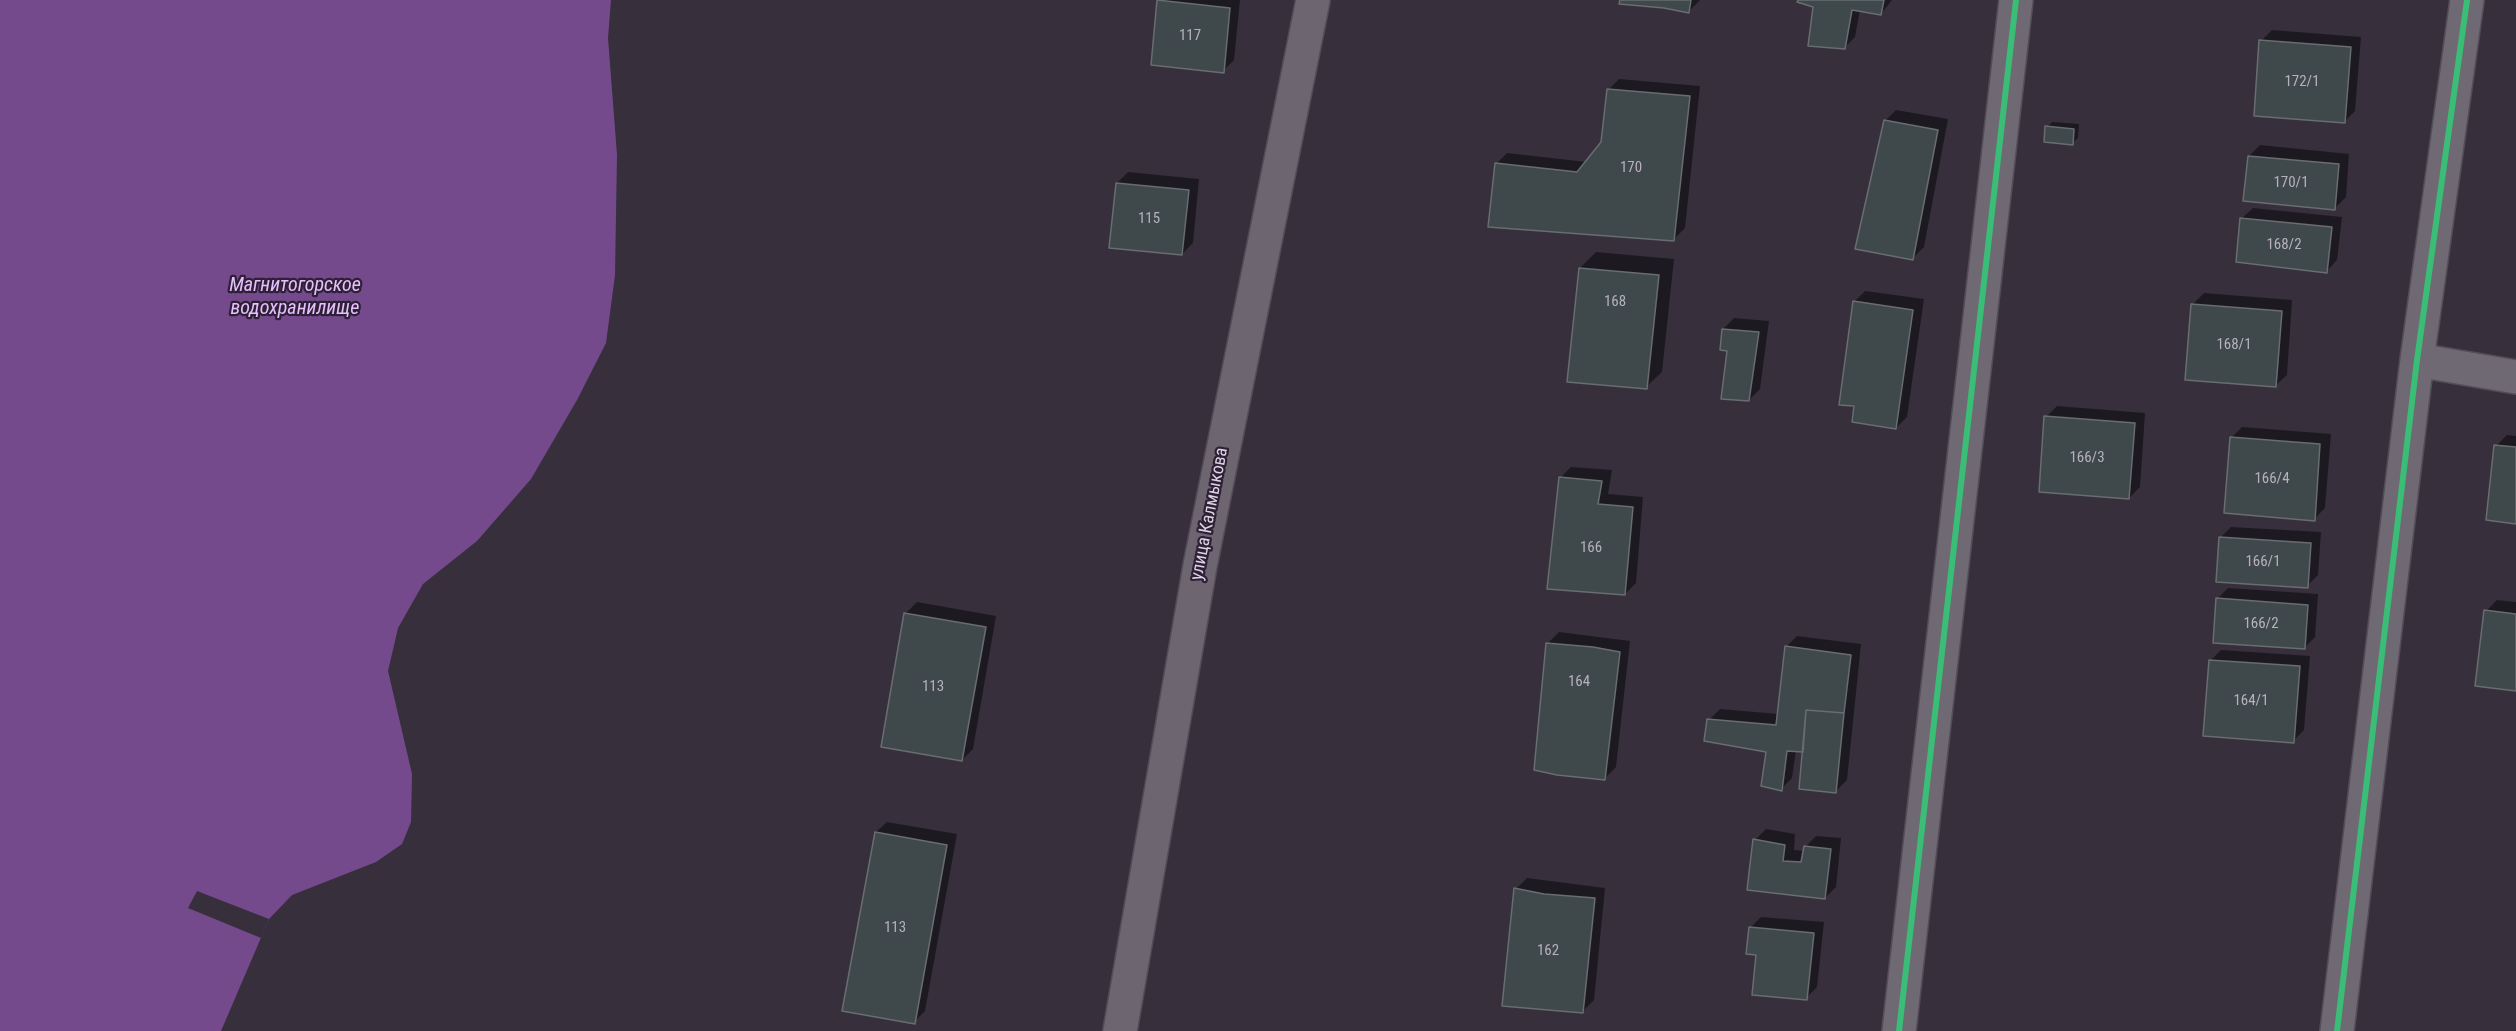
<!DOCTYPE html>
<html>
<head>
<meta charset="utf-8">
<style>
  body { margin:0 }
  canvas { display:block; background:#372f3c }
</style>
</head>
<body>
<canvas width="2516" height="1031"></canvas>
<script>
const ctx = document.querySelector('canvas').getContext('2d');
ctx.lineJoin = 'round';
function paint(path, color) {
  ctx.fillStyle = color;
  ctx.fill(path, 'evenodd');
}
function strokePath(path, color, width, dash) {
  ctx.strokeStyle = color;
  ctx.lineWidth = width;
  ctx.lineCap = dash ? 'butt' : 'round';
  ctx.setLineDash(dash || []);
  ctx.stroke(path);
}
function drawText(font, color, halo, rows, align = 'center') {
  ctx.font = font + ' "Roboto Condensed",sans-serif';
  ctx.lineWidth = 4.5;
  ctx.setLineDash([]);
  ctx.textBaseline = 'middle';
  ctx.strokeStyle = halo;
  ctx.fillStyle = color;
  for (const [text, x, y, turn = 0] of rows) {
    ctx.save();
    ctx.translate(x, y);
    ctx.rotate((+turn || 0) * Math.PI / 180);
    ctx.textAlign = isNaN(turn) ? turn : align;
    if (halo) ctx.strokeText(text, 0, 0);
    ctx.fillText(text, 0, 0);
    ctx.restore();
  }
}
paint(new Path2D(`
  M 0,0 L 611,0 L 608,38 L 617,155 L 615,275 L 606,343 L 577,400 L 531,479 L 477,541 L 423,584 L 398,628 L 388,671 L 412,774 L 411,822 L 402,844 L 376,862 L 292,895 L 269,919 L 221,1031 L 0,1031 Z`), '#754a8d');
paint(new Path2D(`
  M 197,891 L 269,919 L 261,938 L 188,908 Z`), '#372f3c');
paint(new Path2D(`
  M 1159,0 L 1240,0 L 1234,60 L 1223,71 Z
  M 1621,0 L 1700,0 L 1689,11 Z
  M 1799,0 L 1892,0 L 1881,14 L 1860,10 L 1855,37 L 1844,48 L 1815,5 Z
  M 2272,30 L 2361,37 L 2355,111 L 2344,122 L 2261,41 Z
  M 1619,79 L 1700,86 L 1685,228 L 1674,239 L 1496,164 L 1507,153 L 1587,162 L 1603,143 L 1608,90 Z
  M 1896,110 L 1948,119 L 1924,247 L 1913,258 L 1885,121 Z
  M 2052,122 L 2079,124 L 2078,138 L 2072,143 L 2047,127 Z
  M 2260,145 L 2349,154 L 2346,197 L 2335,208 L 2249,156 Z
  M 1128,172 L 1199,179 L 1193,243 L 1182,254 L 1117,183 Z
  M 2253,208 L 2342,217 L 2337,260 L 2327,271 L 2242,218 Z
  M 1596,252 L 1674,259 L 1662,372 L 1646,387 L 1580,268 Z
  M 1865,291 L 1924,299 L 1907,417 L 1896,428 L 1854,302 Z
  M 2204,293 L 2292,300 L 2287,375 L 2276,385 L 2193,304 Z
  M 1734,318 L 1769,321 L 1760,389 L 1749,400 L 1728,350 L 1723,329 Z
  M 2057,406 L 2145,413 L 2140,487 L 2129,498 L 2046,417 Z
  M 2242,427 L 2331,434 L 2325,508 L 2314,519 L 2231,438 Z
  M 2507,435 L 2516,436 L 2516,522 L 2496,446 Z
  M 1571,467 L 1612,470 L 1608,494 L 1643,497 L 1636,583 L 1625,594 L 1560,478 Z
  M 2231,527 L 2321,532 L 2318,575 L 2307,586 L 2220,538 Z
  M 2228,588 L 2318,594 L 2315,637 L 2304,648 L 2217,599 Z
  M 2497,600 L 2516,602 L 2516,689 L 2486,611 Z
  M 917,602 L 996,616 L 973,749 L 962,760 L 906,613 Z
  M 1559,632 L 1630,641 L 1616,767 L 1605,778 L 1548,643 Z
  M 1797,636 L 1861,644 L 1847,780 L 1836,791 L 1804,751 L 1796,750 L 1792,778 L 1781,789 L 1767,751 L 1709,720 L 1720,709 L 1779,714 L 1786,647 Z
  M 2221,650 L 2310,656 L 2304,730 L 2293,741 L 2210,661 Z
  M 887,822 L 957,834 L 925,1011 L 914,1022 L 876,832 Z
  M 1766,829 L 1795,834 L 1794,850 L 1805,851 L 1805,847 L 1816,836 L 1841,838 L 1836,887 L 1825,898 L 1755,840 Z
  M 1527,878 L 1605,888 L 1594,1000 L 1583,1011 L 1516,889 Z
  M 1761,917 L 1824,922 L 1817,987 L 1806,998 L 1757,953 L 1750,928 Z`), '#0007');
const building = new Path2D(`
  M 1157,0 L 1230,8 L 1224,73 L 1151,65 Z
  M 1620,0 L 1691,0 L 1689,13 L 1664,8 L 1619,4 Z
  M 1798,0 L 1884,0 L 1881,15 L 1852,10 L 1845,49 L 1808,46 L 1813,7 L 1797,2 Z
  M 2259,40 L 2351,47 L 2345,123 L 2254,116 Z
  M 1607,89 L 1690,96 L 1674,241 L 1488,227 L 1495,163 L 1577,172 L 1601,142 Z
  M 1884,120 L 1938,130 L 1913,260 L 1855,249 Z
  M 2045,126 L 2074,129 L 2073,145 L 2044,142 Z
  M 2248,156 L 2339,164 L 2335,210 L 2243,201 Z
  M 1116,183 L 1189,190 L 1182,255 L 1109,248 Z
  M 2240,218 L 2332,227 L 2327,273 L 2236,262 Z
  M 1579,268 L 1659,275 L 1647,389 L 1567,382 Z
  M 1853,301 L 1913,310 L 1896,429 L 1852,422 L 1854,406 L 1839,405 Z
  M 2191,304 L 2282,311 L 2276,387 L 2185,380 Z
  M 1722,329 L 1759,332 L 1749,401 L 1721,399 L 1727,351 L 1720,350 Z
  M 2044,416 L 2135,423 L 2129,499 L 2039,492 Z
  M 2230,437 L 2320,444 L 2315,521 L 2224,513 Z
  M 2494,445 L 2516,447 L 2516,524 L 2486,520 Z
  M 1559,477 L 1602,481 L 1598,504 L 1633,507 L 1625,595 L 1547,589 Z
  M 2219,537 L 2311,543 L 2308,588 L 2216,582 Z
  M 2216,598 L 2308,605 L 2305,649 L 2213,643 Z
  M 2484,610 L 2516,614 L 2516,691 L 2475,686 Z
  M 904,613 L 986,627 L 962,761 L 881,747 Z
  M 1546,643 L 1593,647 L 1620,652 L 1605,780 L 1557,775 L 1534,770 Z
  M 1785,646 L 1851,655 L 1844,713 L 1806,710 L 1803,752 L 1787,751 L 1782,791 L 1761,786 L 1766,752 L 1704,741 L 1707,719 L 1776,725 Z
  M 2209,660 L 2300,666 L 2294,743 L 2203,736 Z
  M 1806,710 L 1844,713 L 1836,793 L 1799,789 Z
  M 875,832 L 947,845 L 915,1024 L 842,1011 Z
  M 1753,839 L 1785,845 L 1783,861 L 1801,862 L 1804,846 L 1831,849 L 1825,899 L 1747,890 Z
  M 1514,888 L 1544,894 L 1595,898 L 1583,1013 L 1502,1006 Z
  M 1749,927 L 1814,933 L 1807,1000 L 1752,995 L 1756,955 L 1746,954 Z`);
paint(building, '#3f484b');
strokePath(building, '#686d70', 1.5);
const street = new Path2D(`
  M 2417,360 L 2516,377
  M 1899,1031 L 2016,0
  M 2337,1031 L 2417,360 L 2467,0`);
const secondary = new Path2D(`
  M 1120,1031 L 1200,566 L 1313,0`);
strokePath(street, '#544d59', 36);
strokePath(secondary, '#544d59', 36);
strokePath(street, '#6f6973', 33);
strokePath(secondary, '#6d6671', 33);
strokePath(new Path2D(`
  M 1899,1031 L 2016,0
  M 2337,1031 L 2417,360 L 2467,0`), '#3abd76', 6);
drawText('15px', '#b6b1bd', null, [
  ["117",1190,36],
  ["172/1",2302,82],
  ["170",1631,168],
  ["170/1",2291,183],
  ["115",1149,219],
  ["168/2",2284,245],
  ["168",1615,302],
  ["168/1",2234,345],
  ["166/3",2087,458],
  ["166/4",2272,479],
  ["166",1591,548],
  ["166/1",2263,562],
  ["166/2",2261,624],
  ["164",1579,682],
  ["113",933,687],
  ["164/1",2251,701],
  ["113",895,928],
  ["162",1548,951]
]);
drawText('18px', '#ddd4e3', '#2e2036', [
  ["улица Калмыкова",1210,514,-79]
]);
drawText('italic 20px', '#e5c0fc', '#2e2036', [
  ["Магнитогорское",295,286],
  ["водохранилище",295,309]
]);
</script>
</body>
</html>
